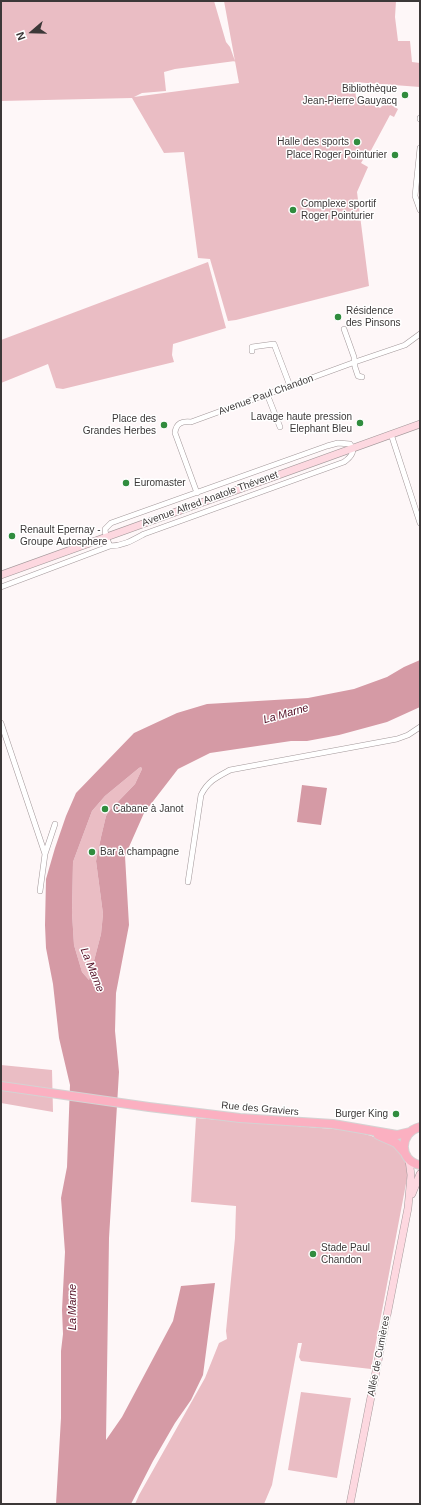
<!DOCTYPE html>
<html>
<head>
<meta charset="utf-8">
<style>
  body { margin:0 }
  #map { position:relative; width:421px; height:1505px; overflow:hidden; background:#fef7f8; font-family:Helvetica,sans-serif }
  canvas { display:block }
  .frame { position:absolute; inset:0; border:2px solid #3c3838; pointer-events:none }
  .north { position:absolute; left:12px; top:12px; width:40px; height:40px; -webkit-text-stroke:3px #fff; paint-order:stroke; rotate:250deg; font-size:11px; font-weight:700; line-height:16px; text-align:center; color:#3c3838 }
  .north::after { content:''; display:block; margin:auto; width:14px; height:18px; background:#3c3838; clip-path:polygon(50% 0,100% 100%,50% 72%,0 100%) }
</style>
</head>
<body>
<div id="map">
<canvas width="421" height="1505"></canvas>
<div class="frame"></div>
<div class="north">N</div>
</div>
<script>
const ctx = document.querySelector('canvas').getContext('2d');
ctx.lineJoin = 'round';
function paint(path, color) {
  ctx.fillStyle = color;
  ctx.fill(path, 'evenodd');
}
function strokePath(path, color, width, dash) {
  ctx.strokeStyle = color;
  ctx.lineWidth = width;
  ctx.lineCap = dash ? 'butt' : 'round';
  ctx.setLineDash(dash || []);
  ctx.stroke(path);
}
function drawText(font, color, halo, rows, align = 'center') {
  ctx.font = font + ' Helvetica,sans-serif';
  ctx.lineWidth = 3;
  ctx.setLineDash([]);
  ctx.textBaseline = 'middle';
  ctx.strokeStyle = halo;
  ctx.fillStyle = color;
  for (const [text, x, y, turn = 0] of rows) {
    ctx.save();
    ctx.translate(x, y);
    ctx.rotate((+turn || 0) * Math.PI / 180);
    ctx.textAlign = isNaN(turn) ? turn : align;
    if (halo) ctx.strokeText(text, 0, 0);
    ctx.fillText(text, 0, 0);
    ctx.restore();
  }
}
paint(new Path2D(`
  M 1,1 L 214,1 L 226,42 L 230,47 L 235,61 L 175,69 L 164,72 L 166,91 L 142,93 L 134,97 L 239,83 L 224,1 L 396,1 L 395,17 L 398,41 L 410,41 L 412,62 L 420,63 L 420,87 L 354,82 L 356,97 L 366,98 L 365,106 L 372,104 L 380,108 L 383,105 L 391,105 L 398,109 L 394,117 L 390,115 L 368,156 L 366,155 L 361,163 L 368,167 L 357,192 L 369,286 L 236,320 L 228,321 L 210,259 L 198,258 L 184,152 L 164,153 L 132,98 L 1,101 Z
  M 208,262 L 226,328 L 173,344 L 172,355 L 174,362 L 63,389 L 56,388 L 48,364 L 1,383 L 1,340 Z
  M 141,767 L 142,769 L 135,784 L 109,811 L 106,816 L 101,837 L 96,861 L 103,914 L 101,934 L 89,980 L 82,972 L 74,945 L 72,913 L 73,862 L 92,811 L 105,796 L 139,768 Z
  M 1,1065 L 52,1070 L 53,1112 L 1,1103 Z
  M 196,1118 L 346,1130 C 371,1135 408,1142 408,1173 L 371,1369 L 301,1361 L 299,1357 L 302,1343 L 298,1343 L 272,1485 L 264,1504 L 135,1504 L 139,1495 L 205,1378 L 219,1343 L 227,1339 L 226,1331 L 235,1238 L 236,1206 L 191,1202 Z
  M 301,1392 L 351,1398 L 337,1478 L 288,1470 Z`), '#eabdc4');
paint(new Path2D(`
  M 420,660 L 420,707 L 387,722 L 339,735 L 307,741 L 291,741 L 210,753 L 178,769 L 144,813 L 125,856 L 129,925 L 116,993 L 115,1031 L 119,1072 L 109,1238 L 106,1440 L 122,1417 L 173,1321 L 181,1286 L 215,1283 L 203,1375 L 191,1400 L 175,1423 L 153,1461 L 131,1504 L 56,1504 L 61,1418 L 61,1351 L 63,1334 L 62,1310 L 65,1252 L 61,1198 L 67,1167 L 70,1085 L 59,1038 L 53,984 L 46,948 L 45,925 L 46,879 L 55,848 L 66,816 L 76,793 L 134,733 L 177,713 L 207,704 L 308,698 L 354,689 L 387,677 L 404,667 ZM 141,767 L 142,769 L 135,784 L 109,811 L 106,816 L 101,837 L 96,861 L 103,914 L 101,934 L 89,980 L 82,972 L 74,945 L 72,913 L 73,862 L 92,811 L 105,796 L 139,768 Z
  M 302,785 L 327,788 L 321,825 L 297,822 Z`), '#d59aa5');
const minor = new Path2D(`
  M 420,118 L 420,119
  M 420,148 L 415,196 L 420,210
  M 344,329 L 354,357 L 355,367 L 358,376 L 362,377
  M 252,351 L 252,347 L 274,344 L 290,386
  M 267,394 L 280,427
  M 391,434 L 420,523
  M 197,493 L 175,433 C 176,423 182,421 191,422 L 355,362 L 405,345 L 420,334
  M 1,587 L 110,546 C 123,546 133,540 144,534 L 344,462 C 351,457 356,451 350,444 L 338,443 L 327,446 L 111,523 L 105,529 L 106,537 L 110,546
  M 1,723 L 45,854
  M 188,882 L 201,795 C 208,781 217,777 230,770 L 397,739 L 408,735 L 420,727
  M 40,891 L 45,854 L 55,824`);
const secondary = new Path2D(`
  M 1,575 L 420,424
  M 412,1194 L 420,1174
  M 350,1504 L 408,1208 L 411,1175 L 409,1160`);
const primary = new Path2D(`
  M 1,1086 L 149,1107 L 240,1118 L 333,1124 L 397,1135 L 410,1132
  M 420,1127 C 399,1132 398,1161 420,1165
  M 378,1135 L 396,1143 L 404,1152`);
strokePath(minor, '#a3989a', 6);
strokePath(secondary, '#a3989a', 8);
strokePath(primary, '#d4d3d3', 10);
strokePath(minor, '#fff', 5);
strokePath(secondary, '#fdd8e0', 7);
strokePath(primary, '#fbb0c1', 8);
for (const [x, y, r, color] of [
  [405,95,4,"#308c3e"],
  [357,142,4,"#308c3e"],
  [395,155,4,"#308c3e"],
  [293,210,4,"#308c3e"],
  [338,317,4,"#308c3e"],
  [360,423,4,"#308c3e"],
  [164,425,4,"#308c3e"],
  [126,483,4,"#308c3e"],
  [12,536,4,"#308c3e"],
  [105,809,4,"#308c3e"],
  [92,852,4,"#308c3e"],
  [396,1114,4,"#308c3e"],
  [313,1254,4,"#308c3e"]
]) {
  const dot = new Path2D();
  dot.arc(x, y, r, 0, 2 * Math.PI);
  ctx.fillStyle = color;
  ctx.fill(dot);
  strokePath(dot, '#fff', 1.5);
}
drawText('10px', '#3c3838', '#fff', [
  ["Bibliothèque",397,89,"right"],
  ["Jean-Pierre Gauyacq",397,101,"right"],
  ["Halle des sports",349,142,"right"],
  ["Place Roger Pointurier",387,155,"right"],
  ["Complexe sportif",301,204],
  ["Roger Pointurier",301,216],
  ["Résidence",346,311],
  ["des Pinsons",346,323],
  ["Lavage haute pression",352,417,"right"],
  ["Elephant Bleu",352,429,"right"],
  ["Place des",156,419,"right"],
  ["Grandes Herbes",156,431,"right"],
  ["Euromaster",134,483],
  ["Renault Epernay -",20,530],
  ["Groupe Autosphere",20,542],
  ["Cabane à Janot",113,809],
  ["Bar à champagne",100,852],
  ["Burger King",388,1114,"right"],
  ["Stade Paul",321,1248],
  ["Chandon",321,1260]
], 'left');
drawText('10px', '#3c3838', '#fff', [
  ["Avenue Paul Chandon",266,395,-20],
  ["Avenue Alfred Anatole Thévenet",210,499,-20],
  ["Rue des Graviers",260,1109,5],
  ["Allée de Cumières",379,1356,-79]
]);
drawText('italic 11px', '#540f25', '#fff', [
  ["La Marne",286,714,-16],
  ["La Marne",92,970,68],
  ["La Marne",73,1307,-90]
]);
</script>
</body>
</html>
